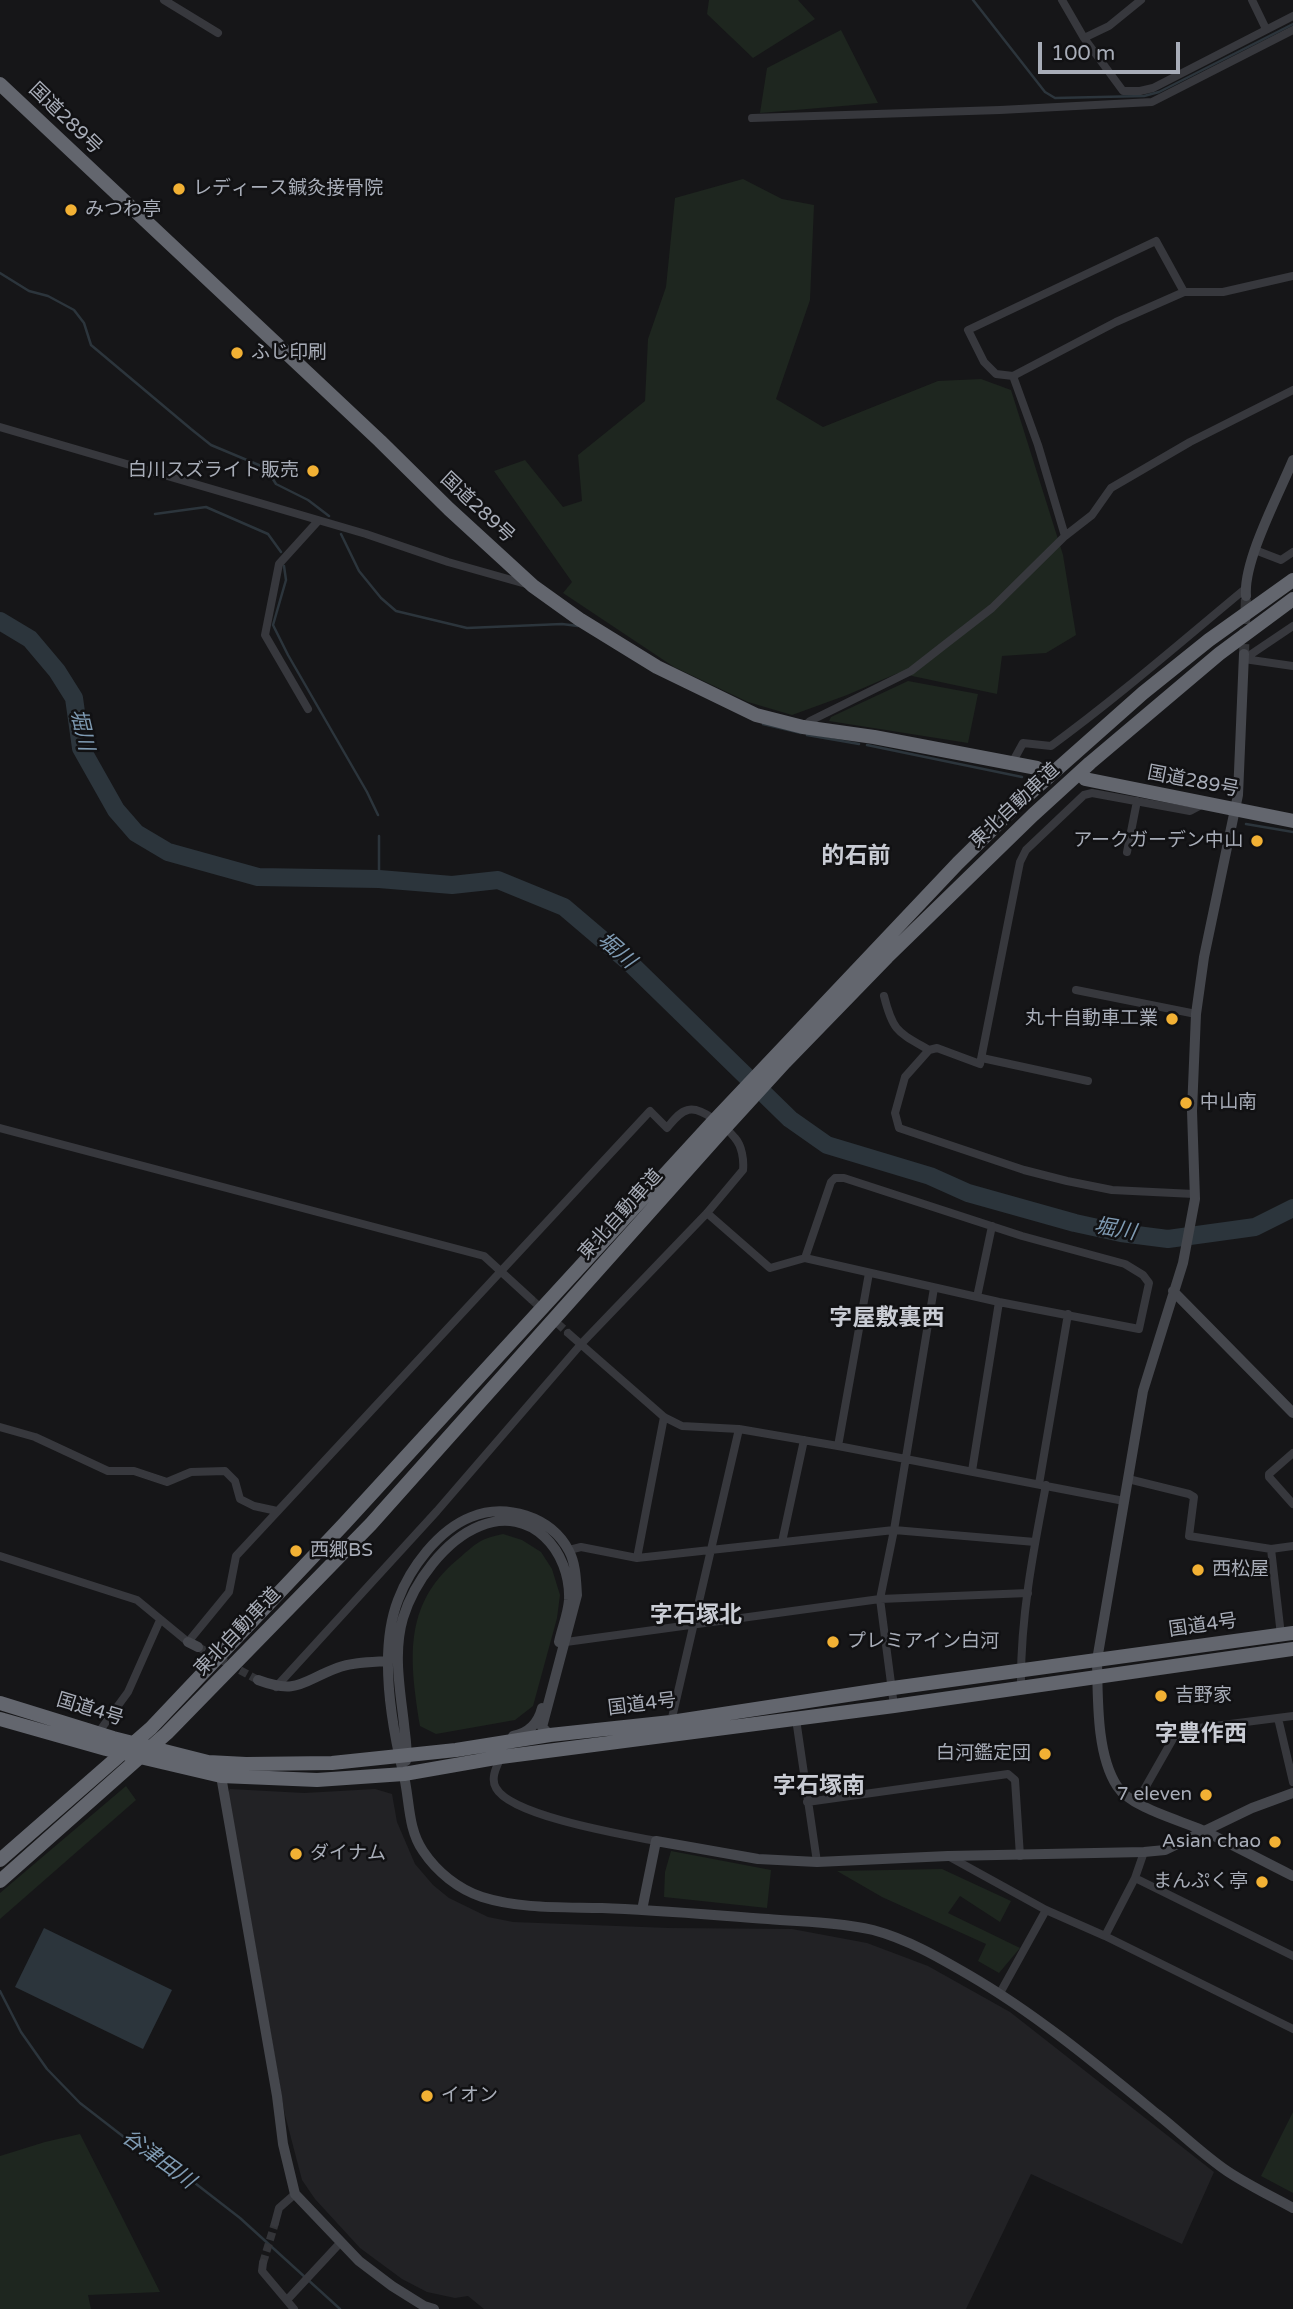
<!DOCTYPE html>
<html>
<head>
<meta charset="utf-8">
<style>
  body { margin:0 }
  #map { position:relative; width:1293px; height:2309px; overflow:hidden; background:#161618; font-family:"Varela Round",sans-serif }
  canvas { display:block }
  .scale { position:absolute; left:1038px; top:42px; width:142px; height:32px; box-sizing:border-box; border:4px solid #a8adb8; border-top:0; padding-left:9px; font-size:21px; line-height:24px; white-space:nowrap; color:#a8adb8; -webkit-text-stroke:5px #111113; paint-order:stroke }
</style>
</head>
<body>
<div id="map">
<canvas width="1293" height="2309"></canvas>
<div class="scale">100 m</div>
</div>
<script>
const ctx = document.querySelector('canvas').getContext('2d');
ctx.lineJoin = 'round';
function paint(path, color) {
  ctx.fillStyle = color;
  ctx.fill(path, 'evenodd');
}
function strokePath(path, color, width, dash) {
  ctx.strokeStyle = color;
  ctx.lineWidth = width;
  ctx.lineCap = dash ? 'butt' : 'round';
  ctx.setLineDash(dash || []);
  ctx.stroke(path);
}
function drawText(font, color, halo, rows, align = 'center') {
  ctx.font = font + ' "Varela Round","Noto Sans JP",sans-serif';
  ctx.lineWidth = 5;
  ctx.setLineDash([]);
  ctx.textBaseline = 'middle';
  ctx.strokeStyle = halo;
  ctx.fillStyle = color;
  for (const [text, x, y, turn = 0] of rows) {
    ctx.save();
    ctx.translate(x, y);
    ctx.rotate((+turn || 0) * Math.PI / 180);
    ctx.textAlign = isNaN(turn) ? turn : align;
    if (halo) ctx.strokeText(text, 0, 0);
    ctx.fillText(text, 0, 0);
    ctx.restore();
  }
}
paint(new Path2D(`
  M 230,1789 L 304,1793 L 375,1789 L 392,1794 L 397,1822 L 415,1864 L 433,1885 L 449,1898 L 488,1917 L 513,1922 L 669,1928 L 792,1929 L 867,1943 L 928,1966 L 1010,2012 L 1214,2172 L 1182,2244 L 1031,2174 L 966,2309 L 484,2309 L 468,2296 L 455,2298 L 427,2292 L 402,2279 L 360,2248 L 315,2199 L 302,2180 L 285,2115 L 228,1792 Z`), '#222225');
paint(new Path2D(`
  M 709,0 L 798,0 L 815,19 L 753,58 L 707,14 Z
  M 841,30 L 878,103 L 760,113 L 767,68 Z
  M 743,179 L 782,199 L 814,205 L 810,300 L 776,399 L 823,427 L 938,381 L 981,379 L 1011,390 L 1063,555 L 1076,635 L 1046,653 L 1002,656 L 997,694 L 898,673 L 847,695 L 792,715 L 748,702 L 674,667 L 563,593 L 572,582 L 494,471 L 525,460 L 563,507 L 582,501 L 578,455 L 645,401 L 648,339 L 666,287 L 675,198 Z
  M 908,681 L 978,694 L 968,743 L 829,721 L 831,717 Z
  M 503,1534 L 522,1540 L 541,1552 L 552,1569 L 560,1595 L 557,1618 L 533,1706 L 515,1720 L 436,1734 L 420,1726 C 410,1662 402,1606 457,1560 C 476,1544 478,1539 503,1534 Z
  M 126,1786 L 136,1800 L 0,1919 L 0,1893 Z
  M 671,1851 L 771,1870 L 767,1908 L 664,1897 L 665,1872 Z
  M 942,1869 L 1011,1901 L 1000,1922 L 960,1896 L 948,1913 L 1020,1948 L 999,1973 L 978,1961 L 986,1944 L 882,1897 L 837,1871 Z
  M 1293,2112 L 1293,2193 L 1261,2176 Z
  M 80,2134 L 160,2292 L 88,2295 L 91,2309 L 0,2309 L 0,2156 L 45,2142 Z`), '#1e261f');
paint(new Path2D(`
  M 44,1928 L 172,1990 L 143,2049 L 15,1987 Z`), '#2c353c');
strokePath(new Path2D(`
  M 973,0 L 1045,92 L 1055,98 L 1144,96 L 1159,92 L 1293,24
  M 0,273 L 29,291 L 48,296 L 74,310 L 84,323 L 91,345 L 191,429 L 211,445 L 266,468 L 276,484 L 308,500 L 329,516
  M 155,514 L 206,507 L 268,534 L 281,552
  M 341,534 L 359,571 L 381,598 L 396,611 L 467,628 L 562,624 L 578,626
  M 284,566 L 286,580 L 273,625 L 288,655 L 367,792 L 378,815
  M 763,724 L 801,733
  M 807,735 L 859,744
  M 867,745 L 1022,777
  M 1246,824 L 1293,832
  M 379,836 L 379,879
  M 1281,1214 L 1293,1215
  M 0,1991 L 21,2032 L 47,2069 L 80,2103 L 151,2158 L 191,2180 L 240,2218 L 340,2309`), '#2c353c', 2.5);
strokePath(new Path2D(`
  M 0,621 L 30,639 L 57,671 L 74,698 L 81,748 L 116,810 L 136,833 L 168,852 L 258,877 L 379,879 L 452,885 L 498,880 L 564,907 L 631,964 L 790,1119 L 827,1145 L 930,1176 L 968,1193 L 1075,1223 L 1121,1233 L 1168,1239 L 1255,1227 L 1293,1208`), '#2c353c', 18);
strokePath(new Path2D(`
  M 531,1299 L 568,1333
  M 198,1647 L 258,1680
  M 263,2263 L 275,2223`), '#333438', 8, [8, 4]);
strokePath(new Path2D(`
  M 1244,654 L 1246,596`), '#333438', 10, [10, 5]);
strokePath(new Path2D(`
  M 164,0 L 218,33
  M 1062,0 L 1084,38 L 1123,91 L 1140,91 L 1153,88 L 1293,16
  M 1252,0 L 1266,29
  M 1084,38 L 1109,26 L 1141,0
  M 752,118 L 1000,110 L 1152,102 L 1293,30
  M 1013,376 L 1116,322 L 1184,292 L 1223,292 L 1293,276
  M 0,427 L 366,534 L 448,562 L 526,584
  M 1065,536 L 1038,445 L 1013,376 L 996,374 L 984,362 L 968,330 L 1156,241 L 1184,292
  M 1255,550 L 1281,560 L 1293,552
  M 1244,659 L 1293,626
  M 1244,659 L 1293,666
  M 308,709 L 265,635 L 279,564 L 318,521
  M 803,727 L 810,721 L 911,671 L 943,646 L 992,608 L 1065,536 L 1092,515 L 1111,488 L 1190,442 L 1293,390
  M 1012,763 L 1023,743 L 1051,746 C 1118,697 1181,642 1245,589
  M 1127,852 L 1137,801
  M 1076,990 L 1196,1014
  M 884,996 C 893,1032 898,1032 929,1050
  M 982,1058 L 1088,1081
  M 0,1128 L 484,1256 L 531,1299
  M 1194,1194 L 1112,1190 L 1067,1181 L 1024,1170 L 899,1128 L 895,1113 L 905,1077 L 929,1050 L 937,1048 L 980,1064 L 1020,862 L 1026,850 L 1084,795 L 1092,793 L 1190,811 L 1203,804
  M 707,1213 L 770,1268 L 805,1258 L 999,1302 L 1139,1329 L 1149,1283 L 1143,1275 L 1125,1264 L 1022,1236 L 844,1178 L 835,1178 L 831,1182 L 805,1258
  M 977,1297 L 992,1226
  M 568,1333 L 664,1417 L 682,1426 L 739,1429 L 838,1446 L 1124,1501
  M 0,1427 L 35,1437 L 108,1471 L 134,1471 L 167,1482 L 191,1472 L 225,1471 L 235,1481 L 240,1499 L 254,1506 L 277,1511
  M 838,1446 L 869,1273
  M 1293,1453 L 1269,1474 L 1269,1477 L 1293,1504
  M 972,1471 L 999,1302
  M 1128,1479 L 1189,1494 L 1194,1497 L 1189,1536 L 1271,1549 L 1293,1546
  M 1039,1484 L 1068,1314
  M 782,1542 L 804,1440
  M 1271,1549 L 1281,1635
  M 569,1550 L 581,1547 L 637,1558 L 894,1530 L 1035,1542
  M 0,1556 L 137,1600 L 188,1642 L 229,1592 L 236,1556 L 650,1111 L 667,1128 C 673,1121 679,1112 688,1110 C 701,1106 727,1128 735,1138 C 742,1146 744,1160 743,1170 L 707,1213 L 582,1343 L 437,1511 L 276,1687
  M 637,1558 L 664,1417
  M 566,1642 L 880,1599 L 1028,1593
  M 1021,1688 C 1020,1620 1033,1552 1046,1485
  M 894,1706 L 880,1599 L 894,1530 L 934,1288
  M 1278,1718 L 1293,1782
  M 796,1719 L 817,1862
  M 671,1722 L 739,1429
  M 98,1733 L 128,1692 L 160,1620
  M 501,1757 C 497,1766 490,1778 496,1788 C 511,1816 625,1835 656,1841
  M 807,1802 L 1008,1774 L 1015,1780 L 1020,1856
  M 1137,1802 L 1174,1737 L 1183,1730 L 1293,1716
  M 948,1856 L 1046,1910 L 1105,1936 L 1293,2029
  M 1135,1878 L 1293,1956
  M 1105,1936 L 1135,1878 L 1144,1852
  M 1000,1993 L 1046,1910
  M 275,2223 L 279,2208 L 295,2194
  M 263,2263 L 262,2271 L 294,2309
  M 287,2300 L 340,2243`), '#37383d', 8);
strokePath(new Path2D(`
  M 1246,596 C 1243,561 1279,494 1293,460
  M 1244,654 L 1238,795 L 1204,957 L 1196,1014 L 1192,1111 L 1195,1199 L 1183,1263 L 1143,1391 L 1097,1660 C 1098,1697 1096,1754 1117,1786 C 1130,1807 1179,1820 1202,1830 C 1233,1845 1263,1861 1293,1876
  M 1173,1291 L 1293,1413
  M 188,1642 L 198,1647
  M 258,1680 C 298,1695 302,1681 337,1668 C 352,1662 371,1662 387,1661
  M 550,1735 L 542,1727 L 577,1595 C 576,1581 576,1564 569,1551 C 551,1516 505,1503 471,1517 C 438,1530 410,1568 398,1600 C 379,1649 391,1722 403,1772 C 410,1798 407,1828 423,1851 C 437,1872 458,1889 482,1897 C 520,1909 562,1907 602,1908 C 657,1910 712,1915 768,1919 C 802,1922 839,1922 873,1930 C 907,1939 938,1957 969,1975 C 1036,2014 1096,2064 1157,2114 C 1180,2132 1202,2154 1227,2171 C 1248,2185 1271,2196 1293,2208
  M 513,1736 C 529,1733 538,1724 542,1708
  M 406,1761 C 408,1749 405,1736 404,1724 C 400,1689 393,1652 403,1618 C 414,1582 445,1540 480,1526 C 531,1505 571,1551 569,1600 C 568,1614 562,1628 559,1642
  M 221,1776 L 277,2096 L 283,2144 L 295,2194 L 359,2261 L 392,2286 L 424,2306 L 434,2309
  M 642,1910 L 656,1841 L 758,1859 L 817,1862 L 948,1856 L 1144,1852 L 1165,1850 L 1252,1808 L 1293,1793`), '#45474d', 10);
strokePath(new Path2D(`
  M 0,84 L 380,441 L 449,509 L 533,586 L 579,619 L 657,667 L 756,715 L 803,727 L 874,737 L 1037,768
  M 1085,779 L 1293,821
  M 0,1703 L 113,1738 L 208,1762 L 246,1764 L 332,1763 L 456,1750 L 550,1735 L 671,1722 L 893,1688 L 1293,1633
  M 0,1719 L 106,1749 L 221,1776 L 317,1780 L 404,1774 L 501,1757 L 894,1706 L 1293,1649
  M 0,1860 L 151,1728 L 344,1524 L 712,1123 L 958,863 L 1019,803 L 1143,693 L 1209,640 L 1293,580
  M 0,1881 L 167,1733 L 371,1524 L 721,1132 L 785,1062 L 887,957 L 1033,815 L 1090,763 L 1219,654 L 1293,599`), '#63666e', 14);
for (const [x, y, r, color] of [
  [179,189,7,"#f2b134"],
  [71,210,7,"#f2b134"],
  [237,353,7,"#f2b134"],
  [313,471,7,"#f2b134"],
  [1257,841,7,"#f2b134"],
  [1172,1019,7,"#f2b134"],
  [1186,1103,7,"#f2b134"],
  [296,1551,7,"#f2b134"],
  [1198,1570,7,"#f2b134"],
  [833,1642,7,"#f2b134"],
  [1161,1696,7,"#f2b134"],
  [1045,1754,7,"#f2b134"],
  [1206,1795,7,"#f2b134"],
  [1275,1842,7,"#f2b134"],
  [296,1854,7,"#f2b134"],
  [1262,1882,7,"#f2b134"],
  [427,2096,7,"#f2b134"]
]) {
  const dot = new Path2D();
  dot.arc(x, y, r, 0, 2 * Math.PI);
  ctx.fillStyle = color;
  ctx.fill(dot);
  strokePath(dot, '#111113', 2.5);
}
drawText('19px', '#a8adb8', '#111113', [
  ["国道289号",65,119,44],
  ["国道289号",477,508,43],
  ["国道289号",1193,782,11],
  ["東北自動車道",1015,806,-43],
  ["東北自動車道",621,1215,-48],
  ["国道4号",1203,1626,-8],
  ["東北自動車道",238,1632,-46],
  ["国道4号",642,1705,-7],
  ["国道4号",90,1710,17]
]);
drawText('19px', '#a8adb8', '#111113', [
  ["レディース鍼灸接骨院",193,189],
  ["みつわ亭",85,210],
  ["ふじ印刷",251,353],
  ["白川スズライト販売",299,471,"right"],
  ["アークガーデン中山",1243,841,"right"],
  ["丸十自動車工業",1158,1019,"right"],
  ["中山南",1200,1103],
  ["西郷BS",310,1551],
  ["西松屋",1212,1570],
  ["プレミアイン白河",847,1642],
  ["吉野家",1175,1696],
  ["白河鑑定団",1031,1754,"right"],
  ["7 eleven",1192,1795,"right"],
  ["Asian chao",1261,1842,"right"],
  ["ダイナム",310,1854],
  ["まんぷく亭",1248,1882,"right"],
  ["イオン",441,2096]
], 'left');
drawText('italic 21px', '#7f9bb3', '#111113', [
  ["堀川",81,730,77],
  ["堀川",616,951,41],
  ["堀川",1115,1230,10],
  ["谷津田川",158,2160,36]
]);
drawText('bold 23px', '#c9ccd4', '#111113', [
  ["的石前",856,857],
  ["字屋敷裏西",887,1319],
  ["字石塚北",696,1616],
  ["字豊作西",1201,1735],
  ["字石塚南",819,1787]
]);
</script>
</body>
</html>
